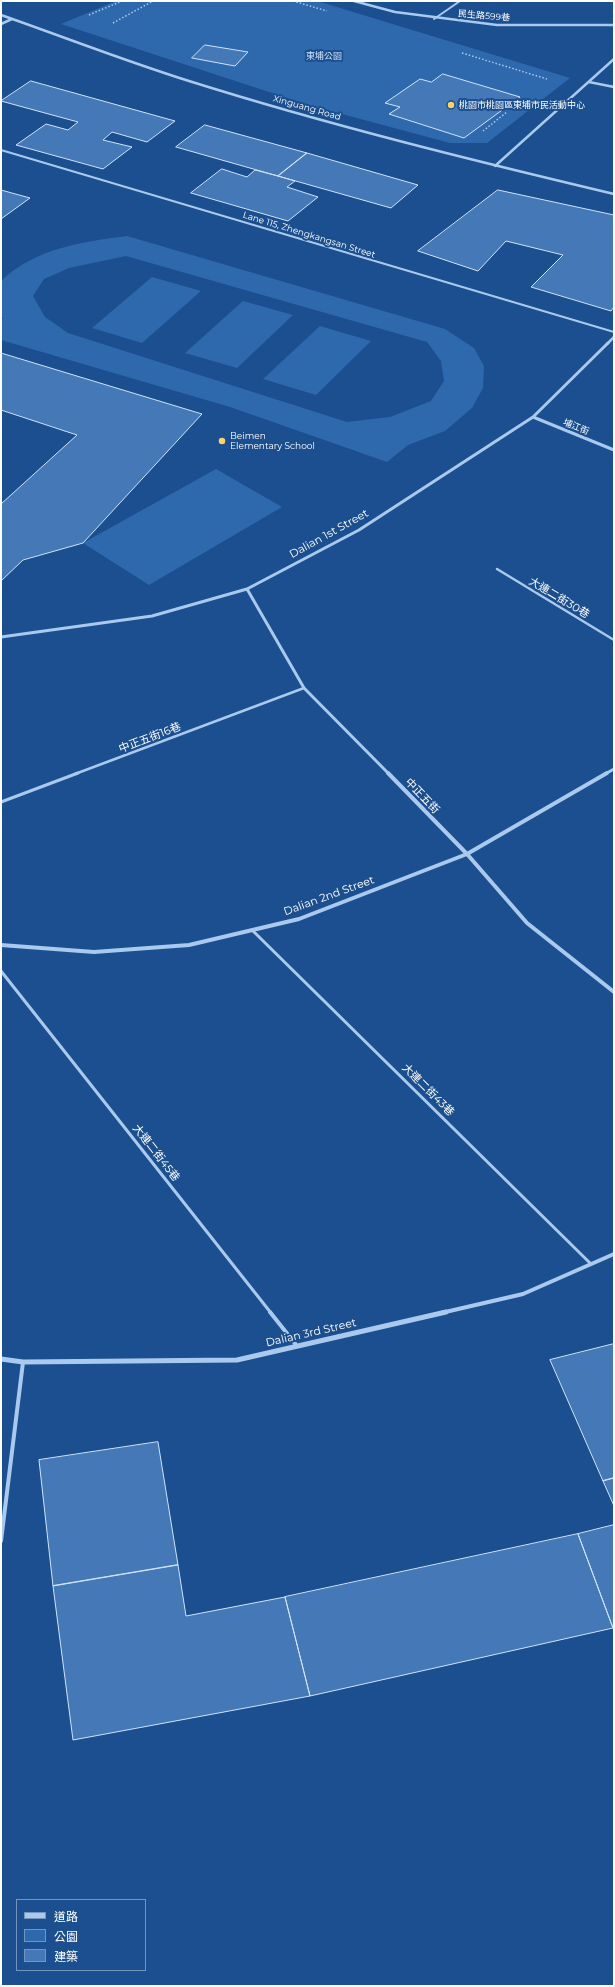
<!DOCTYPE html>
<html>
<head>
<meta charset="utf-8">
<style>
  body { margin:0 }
  #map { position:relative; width:615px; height:1987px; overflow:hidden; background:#1b4f8f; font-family:Montserrat,"Noto Sans TC",sans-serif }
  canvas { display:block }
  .frame { position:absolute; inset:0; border:2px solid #fff; pointer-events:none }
  .legend { position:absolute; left:16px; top:1899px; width:130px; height:72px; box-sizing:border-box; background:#1b4f8f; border:1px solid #7695bc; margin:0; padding:5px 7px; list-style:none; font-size:12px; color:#fff }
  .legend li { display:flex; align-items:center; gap:8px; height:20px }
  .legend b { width:20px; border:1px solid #7695bc }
</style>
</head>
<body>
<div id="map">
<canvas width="615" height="1987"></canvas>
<div class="frame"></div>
<ul class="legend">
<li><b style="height:5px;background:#a9c9ee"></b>道路</li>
<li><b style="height:11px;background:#2e69ad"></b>公園</li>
<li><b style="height:11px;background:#4478b7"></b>建築</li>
</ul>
</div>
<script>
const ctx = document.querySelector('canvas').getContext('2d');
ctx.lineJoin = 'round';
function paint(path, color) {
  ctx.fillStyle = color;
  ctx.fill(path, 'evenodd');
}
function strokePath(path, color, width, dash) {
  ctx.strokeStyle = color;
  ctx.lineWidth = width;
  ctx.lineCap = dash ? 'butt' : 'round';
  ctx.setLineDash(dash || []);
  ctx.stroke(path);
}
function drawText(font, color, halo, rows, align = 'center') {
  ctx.font = font + ' Montserrat,"Noto Sans TC",sans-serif';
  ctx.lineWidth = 4;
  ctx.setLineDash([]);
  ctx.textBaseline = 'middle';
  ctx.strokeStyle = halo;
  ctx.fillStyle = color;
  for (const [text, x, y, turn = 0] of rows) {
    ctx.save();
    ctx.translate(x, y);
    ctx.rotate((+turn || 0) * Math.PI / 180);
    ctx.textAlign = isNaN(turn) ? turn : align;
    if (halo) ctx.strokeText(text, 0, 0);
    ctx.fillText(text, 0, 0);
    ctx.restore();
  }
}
paint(new Path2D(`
  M 116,1 L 317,1 L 570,78 L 487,143 L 450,143 L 312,106 L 61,24 Z
  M 127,236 L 445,329 L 474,348 L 484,366 L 483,388 L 472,408 L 445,431 L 408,445 L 387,462 L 230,407 L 1,340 L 1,319 L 3,319 L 1,314 L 1,281 C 36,248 81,242 127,236 ZM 126,256 L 427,342 L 441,361 L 444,381 L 431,401 L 390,417 L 347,422 L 68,333 L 45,317 L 33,296 L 44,279 L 69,268 Z
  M 152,277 L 201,291 L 142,343 L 92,328 Z
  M 243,301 L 293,315 L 237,368 L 185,353 Z
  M 320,326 L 371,341 L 316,395 L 263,379 Z
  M 216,469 L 282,507 L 149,585 L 83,543 Z`), '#2e69ad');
const building = new Path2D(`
  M 205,45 L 248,52 L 235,66 L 192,58 Z
  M 443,74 L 520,97 L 464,138 L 389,114 L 400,107 L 385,103 L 420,79 L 431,82 Z
  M 31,81 L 175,121 L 147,142 L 112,132 L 103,140 L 132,147 L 103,169 L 16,145 L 46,124 L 68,130 L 78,122 L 1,101 Z
  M 205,125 L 307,153 L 278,176 L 176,147 Z
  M 307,153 L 418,185 L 391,208 L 278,176 Z
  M 222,169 L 247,177 L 255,170 L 278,176 L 295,181 L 287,187 L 318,197 L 288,221 L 191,193 Z
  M 1,190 L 30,198 L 1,219 Z
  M 498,190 L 614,215 L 614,307 L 611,311 L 531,287 L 563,255 L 506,241 L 478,271 L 418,251 Z
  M 1,353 L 202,414 L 83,543 L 23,560 L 1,581 L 1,504 L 77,435 L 1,410 Z
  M 614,1344 L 614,1478 L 603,1481 L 550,1360 Z
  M 158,1442 L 178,1565 L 53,1586 L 39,1460 Z
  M 614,1478 L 614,1506 L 603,1481 Z
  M 614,1525 L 614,1628 L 613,1628 L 578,1534 Z
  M 578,1534 L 613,1628 L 310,1696 L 285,1597 Z
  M 178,1565 L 186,1616 L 285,1597 L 310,1696 L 73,1740 L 53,1586 Z`);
paint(building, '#4478b7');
strokePath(building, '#cfe3fa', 1);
strokePath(new Path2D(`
  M 293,1 L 327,11
  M 89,15 L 122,1
  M 113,23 L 153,1
  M 462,53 L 547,79
  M 483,131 L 507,112`), '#a9c9ee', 1.5, [1.5, 2]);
strokePath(new Path2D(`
  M 434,19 L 460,1
  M 1,150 L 614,332`), '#a9c9ee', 2);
strokePath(new Path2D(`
  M 497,569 L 614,640
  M 75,774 L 304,688`), '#a9c9ee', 2.5);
strokePath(new Path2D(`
  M 1,802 L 78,773
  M 252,930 L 591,1264
  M 1,971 L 271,1313`), '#a9c9ee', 3);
strokePath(new Path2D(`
  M 270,1312 L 297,1346
  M 1,1541 L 23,1362`), '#a9c9ee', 4);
strokePath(new Path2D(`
  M 354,1 L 395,12 L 497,25 L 614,25
  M 1,15 C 64,37 125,61 189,81 C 329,125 471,160 614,194
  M 1,24 L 12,19
  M 589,82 L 614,87
  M 495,166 L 614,59
  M 607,344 L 614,337`), '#a9c9ee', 2.5);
strokePath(new Path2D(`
  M 533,417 L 614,450
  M 247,589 L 304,688 L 389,774
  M 1,637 L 152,616 L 247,589 L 359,530 L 533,417 L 608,343
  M 605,774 L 614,769`), '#a9c9ee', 3);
strokePath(new Path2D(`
  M 388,773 L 467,854 L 527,923 L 614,992
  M 1,945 L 94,952 L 189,945 L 299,919 L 467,854 L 607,773
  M 441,1313 L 523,1294 L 614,1254`), '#a9c9ee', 4);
strokePath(new Path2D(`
  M 1,1359 L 23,1362 L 237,1360 L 446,1312`), '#a9c9ee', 5);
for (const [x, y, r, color] of [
  [451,105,4,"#ffd166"],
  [222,441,4,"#ffd166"]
]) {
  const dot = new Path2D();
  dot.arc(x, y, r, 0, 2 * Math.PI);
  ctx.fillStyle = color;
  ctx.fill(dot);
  strokePath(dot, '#1b4f8f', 1.5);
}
drawText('9px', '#fff', '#1b4f8f', [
  ["民生路599巷",484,16,5],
  ["Xinguang Road",307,108,16],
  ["Lane 115, Zhengkangsan Street",309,235,17],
  ["埔江街",576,427,22]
]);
drawText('9px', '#cfe3fa', '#1b4f8f', [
  ["東埔公園",324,56]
]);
drawText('9px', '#fff', '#1b4f8f', [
  ["桃園市桃園區東埔市民活動中心",459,105],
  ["Beimen",230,436],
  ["Elementary School",230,446]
], 'left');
drawText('11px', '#fff', '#1b4f8f', [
  ["Dalian 1st Street",329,534,-29],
  ["大連二街30巷",559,598,31],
  ["中正五街16巷",150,738,-21],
  ["中正五街",422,796,46],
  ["Dalian 2nd Street",329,896,-20],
  ["大連二街43巷",428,1090,45],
  ["大連二街45巷",156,1153,52],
  ["Dalian 3rd Street",311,1333,-13]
]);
</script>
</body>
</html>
